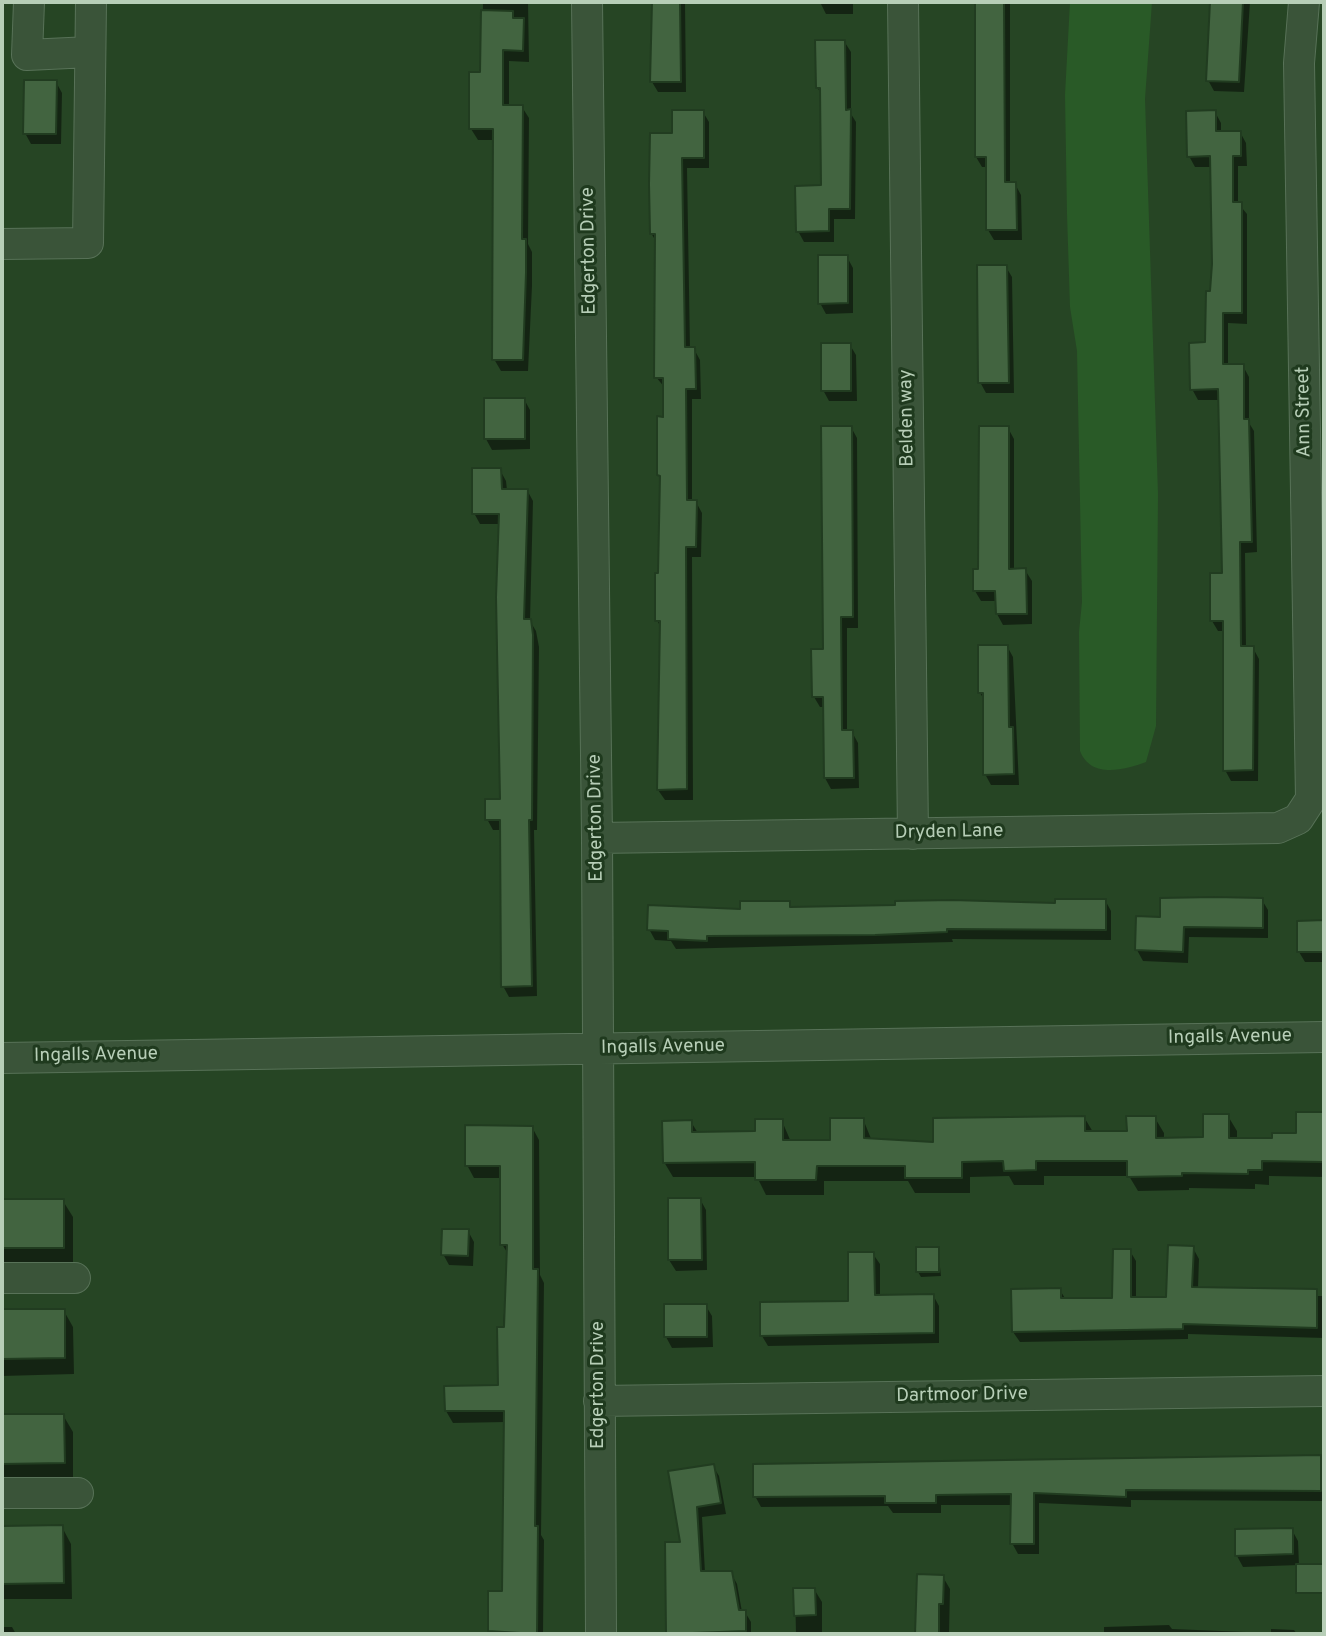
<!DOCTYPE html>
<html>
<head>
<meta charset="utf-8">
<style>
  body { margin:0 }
  #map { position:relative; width:1326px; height:1636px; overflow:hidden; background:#264524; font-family:Overpass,sans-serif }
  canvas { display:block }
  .frame { position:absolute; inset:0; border:4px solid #b7ceb7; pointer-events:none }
</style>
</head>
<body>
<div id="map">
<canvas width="1326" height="1636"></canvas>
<div class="frame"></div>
</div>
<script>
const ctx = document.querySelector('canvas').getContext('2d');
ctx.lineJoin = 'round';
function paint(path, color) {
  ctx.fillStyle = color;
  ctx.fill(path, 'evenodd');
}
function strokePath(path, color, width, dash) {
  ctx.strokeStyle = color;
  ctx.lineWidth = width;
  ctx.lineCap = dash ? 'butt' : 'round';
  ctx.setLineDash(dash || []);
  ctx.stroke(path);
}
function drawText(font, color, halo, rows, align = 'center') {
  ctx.font = font + ' Overpass,sans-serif';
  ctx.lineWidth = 6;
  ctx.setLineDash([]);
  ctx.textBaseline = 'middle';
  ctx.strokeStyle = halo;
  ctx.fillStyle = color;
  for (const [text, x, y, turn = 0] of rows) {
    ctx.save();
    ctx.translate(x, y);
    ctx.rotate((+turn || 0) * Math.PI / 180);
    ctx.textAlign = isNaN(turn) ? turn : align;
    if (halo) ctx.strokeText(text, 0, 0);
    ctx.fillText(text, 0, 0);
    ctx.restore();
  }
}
paint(new Path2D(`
  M 1070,2 L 1152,2 L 1145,99 L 1158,494 L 1156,726 L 1146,762 C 1124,770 1091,779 1080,751 L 1079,632 L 1082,602 L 1077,351 L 1070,307 L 1067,214 L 1065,95 Z`), '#295a27');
paint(new Path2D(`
  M 483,2 L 528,2 L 529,62 L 509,61 L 509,107 L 522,107 L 529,118 L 528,244 L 532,252 L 532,286 L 528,371 L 501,371 L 494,359 L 494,140 L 478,140 L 471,129 L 482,74 Z
  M 653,2 L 685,2 L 686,92 L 658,92 L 652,82 Z
  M 820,2 L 853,2 L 853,14 L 826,14 Z
  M 976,2 L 1010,2 L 1010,184 L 1015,184 L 1021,195 L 1022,240 L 994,240 L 988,230 L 988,167 L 982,167 L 976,157 Z
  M 1212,2 L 1250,2 L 1244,92 L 1214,91 L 1208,80 Z
  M 844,41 L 851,52 L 851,114 L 856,122 L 855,219 L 834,219 L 834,242 L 804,242 L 798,231 L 823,187 L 822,95 L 817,87 Z
  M 56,82 L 62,93 L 61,144 L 31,144 L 25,133 Z
  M 703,112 L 709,122 L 709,168 L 687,168 L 690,349 L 694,349 L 700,360 L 701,399 L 692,399 L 692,502 L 696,502 L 702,513 L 701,557 L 692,557 L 693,800 L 665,800 L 658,790 L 661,628 L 657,620 L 662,481 L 659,475 L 665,388 L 656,377 L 657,243 L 651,233 L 674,135 Z
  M 1215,112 L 1221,123 L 1221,133 L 1240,132 L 1246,143 L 1247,166 L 1238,166 L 1238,203 L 1247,214 L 1247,324 L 1228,323 L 1228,366 L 1243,366 L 1249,377 L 1249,423 L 1254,431 L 1257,552 L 1245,553 L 1246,648 L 1253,648 L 1259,659 L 1258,781 L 1231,781 L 1225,770 L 1225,631 L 1218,631 L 1212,621 L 1224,575 L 1220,400 L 1198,400 L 1192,389 L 1207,344 L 1212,293 L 1212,167 L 1195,167 L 1189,156 Z
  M 847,257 L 853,268 L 853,313 L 826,314 L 820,303 Z
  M 1006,267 L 1012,277 L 1014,393 L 986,393 L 980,382 Z
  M 850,345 L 856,355 L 857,401 L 829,401 L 823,390 Z
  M 524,399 L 530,410 L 530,449 L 492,450 L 486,439 Z
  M 851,427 L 857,438 L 858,628 L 847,628 L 847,732 L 852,732 L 858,743 L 859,788 L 831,789 L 825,778 L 825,707 L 820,707 L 814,697 L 825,651 Z
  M 1008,428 L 1014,439 L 1014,570 L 1025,570 L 1032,581 L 1032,624 L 1003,625 L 997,614 L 997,601 L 981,601 L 975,591 Z
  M 500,470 L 506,481 L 507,490 L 527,490 L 533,501 L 530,621 L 536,631 L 539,647 L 537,830 L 534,830 L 537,996 L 509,997 L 503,986 L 502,830 L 493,830 L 487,819 L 502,801 L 501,524 L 480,524 L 474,513 Z
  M 1007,646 L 1013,657 L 1019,785 L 991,785 L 985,774 L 985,701 L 980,693 Z
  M 1105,900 L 1111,911 L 1111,940 L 952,939 L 953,942 L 676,949 L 671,941 L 655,940 L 649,929 L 789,903 L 792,908 L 1057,904 Z
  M 1262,900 L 1268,910 L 1268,938 L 1189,937 L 1188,963 L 1143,961 L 1137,950 L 1161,918 Z
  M 1324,922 L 1324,962 L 1305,962 L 1299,952 L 1299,923 Z
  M 1298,1113 L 1324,1114 L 1324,1177 L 1269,1176 L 1269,1185 L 1255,1184 L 1255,1189 L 1189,1188 L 1189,1190 L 1138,1191 L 1129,1176 L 1044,1176 L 1044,1185 L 1014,1185 L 1009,1176 L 970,1177 L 970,1193 L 915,1193 L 908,1181 L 824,1181 L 824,1195 L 766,1195 L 757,1177 L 673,1177 L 664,1162 L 691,1122 L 698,1133 L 757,1133 L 782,1121 L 791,1142 L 832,1142 L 863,1119 L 872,1141 L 935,1144 L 1084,1117 L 1093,1132 L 1128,1132 L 1155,1118 L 1164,1133 L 1164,1139 L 1205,1139 L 1228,1116 L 1237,1131 L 1237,1139 L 1274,1140 L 1298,1135 Z
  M 532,1127 L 539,1140 L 540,1275 L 544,1283 L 541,1535 L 544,1540 L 543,1634 L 489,1634 L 490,1592 L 503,1592 L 506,1422 L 453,1423 L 446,1411 L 499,1387 L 508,1254 L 502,1244 L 502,1178 L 474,1178 L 467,1165 Z
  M 700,1199 L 706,1210 L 707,1270 L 676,1271 L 669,1260 Z
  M 2,1200 L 63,1201 L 73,1217 L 73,1264 L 2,1262 Z
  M 468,1231 L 474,1242 L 473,1266 L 449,1265 L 443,1254 Z
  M 1193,1248 L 1199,1259 L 1198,1288 L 1316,1291 L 1318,1296 L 1324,1296 L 1324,1338 L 1188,1334 L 1188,1339 L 1020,1342 L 1013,1332 L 1060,1290 L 1066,1300 L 1114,1299 L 1130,1251 L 1136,1261 L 1136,1299 L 1168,1298 Z
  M 938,1249 L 941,1276 L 921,1277 L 918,1272 Z
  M 873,1254 L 880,1264 L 880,1296 L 933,1295 L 939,1306 L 939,1343 L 768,1346 L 762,1336 L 850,1303 Z
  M 706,1306 L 712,1316 L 713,1347 L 672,1348 L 666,1337 Z
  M 2,1311 L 64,1311 L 73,1327 L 74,1374 L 2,1376 Z
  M 2,1415 L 63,1415 L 73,1432 L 73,1479 L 2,1480 Z
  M 1204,1458 L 1324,1459 L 1324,1501 L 1131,1500 L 1131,1507 L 1039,1503 L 1039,1554 L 1018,1554 L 1012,1543 L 1012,1505 L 941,1505 L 941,1513 L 893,1513 L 888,1506 L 761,1507 L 755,1496 Z
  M 713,1466 L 719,1476 L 726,1514 L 702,1517 L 705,1573 L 731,1573 L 737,1584 L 742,1612 L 745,1612 L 751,1622 L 751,1634 L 668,1634 L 667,1544 L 682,1543 Z
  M 2,1527 L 62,1527 L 71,1544 L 72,1599 L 2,1599 Z
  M 1292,1530 L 1298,1541 L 1299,1565 L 1243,1567 L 1237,1556 Z
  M 919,1576 L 943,1577 L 950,1589 L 949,1634 L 917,1634 Z
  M 814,1589 L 822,1602 L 822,1634 L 796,1634 L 795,1590 Z
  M 1169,1625 L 1172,1629 L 1271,1633 L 1271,1629 L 1294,1630 L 1297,1634 L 1104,1634 L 1104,1627 Z
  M 2,1627 L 12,1627 L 16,1634 L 2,1634 Z`), '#0007');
const building = new Path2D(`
  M 652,2 L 680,2 L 681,82 L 650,82 Z
  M 975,2 L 1004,2 L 1005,182 L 1016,182 L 1017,230 L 986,230 L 986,157 L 975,157 Z
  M 1210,2 L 1243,2 L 1239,82 L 1206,81 Z
  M 481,10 L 513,11 L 513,18 L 524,18 L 523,51 L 503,50 L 503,105 L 523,105 L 522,239 L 526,239 L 526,273 L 523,360 L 492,360 L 493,129 L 469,129 L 469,72 L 480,72 Z
  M 815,40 L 845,40 L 846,110 L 851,109 L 850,209 L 829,209 L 829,231 L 796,232 L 795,186 L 821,185 L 820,88 L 816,88 Z
  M 24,80 L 57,80 L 56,134 L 23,134 Z
  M 672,110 L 704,110 L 704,158 L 682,158 L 685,347 L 695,347 L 696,389 L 686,389 L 687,500 L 697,500 L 696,547 L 686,547 L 687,789 L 657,790 L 660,621 L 655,621 L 655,573 L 658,573 L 660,476 L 657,475 L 657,416 L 663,417 L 663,378 L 654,378 L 655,234 L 650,234 L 649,184 L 650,133 L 672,133 Z
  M 1216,110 L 1216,131 L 1241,131 L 1241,156 L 1233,156 L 1233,202 L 1242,202 L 1242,313 L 1223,313 L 1223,364 L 1244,364 L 1244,419 L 1249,419 L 1252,542 L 1240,542 L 1241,646 L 1254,646 L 1253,770 L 1223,771 L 1223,621 L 1210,621 L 1210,573 L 1222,573 L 1218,389 L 1190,390 L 1189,343 L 1205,342 L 1206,291 L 1210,291 L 1212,264 L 1210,156 L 1187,157 L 1186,111 Z
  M 818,255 L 848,255 L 848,303 L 818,304 Z
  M 977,265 L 1007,265 L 1009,383 L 978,383 Z
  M 821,343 L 851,343 L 851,391 L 821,391 Z
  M 484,398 L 525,398 L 525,439 L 484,439 Z
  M 821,426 L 852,426 L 853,617 L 841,617 L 842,730 L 853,730 L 854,778 L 824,778 L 823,697 L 812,697 L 811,649 L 823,649 Z
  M 979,426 L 1009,426 L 1009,569 L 1026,568 L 1027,614 L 996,614 L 995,591 L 973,591 L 973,569 L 978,569 Z
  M 472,468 L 501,468 L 502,489 L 528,489 L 524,619 L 531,619 L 533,635 L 532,820 L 529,820 L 532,986 L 501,987 L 500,820 L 485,820 L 485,799 L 500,799 L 496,597 L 499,514 L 472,514 Z
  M 978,645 L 1008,645 L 1009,727 L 1013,727 L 1014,774 L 983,775 L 983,693 L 978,693 Z
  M 1214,897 L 1263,898 L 1263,928 L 1184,927 L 1183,952 L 1135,950 L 1136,916 L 1160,917 L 1160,898 Z
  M 1055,899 L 1106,899 L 1106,930 L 947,929 L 947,932 L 875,935 L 707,936 L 707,941 L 668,939 L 668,931 L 647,930 L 648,905 L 740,909 L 740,901 L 790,901 L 790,907 L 895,905 L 895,901 L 952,900 L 1055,903 Z
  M 1324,920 L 1324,952 L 1297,952 L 1297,921 Z
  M 1296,1112 L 1324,1112 L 1324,1162 L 1262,1161 L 1262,1170 L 1248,1170 L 1248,1174 L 1182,1173 L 1182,1176 L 1127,1177 L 1127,1161 L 1036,1161 L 1036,1170 L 1004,1171 L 1003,1161 L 962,1162 L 962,1178 L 905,1178 L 905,1166 L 817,1166 L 816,1180 L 755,1180 L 755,1162 L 663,1163 L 662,1121 L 692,1120 L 692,1132 L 755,1131 L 755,1119 L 783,1119 L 783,1140 L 830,1140 L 830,1118 L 864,1118 L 864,1138 L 933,1142 L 933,1118 L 1085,1116 L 1085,1131 L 1127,1131 L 1126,1116 L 1156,1116 L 1156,1138 L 1203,1137 L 1203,1114 L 1229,1114 L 1229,1138 L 1272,1138 L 1272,1133 L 1296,1133 Z
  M 465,1125 L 533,1126 L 533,1269 L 538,1269 L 535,1526 L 538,1526 L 537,1634 L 488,1631 L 488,1591 L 502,1591 L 504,1411 L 445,1411 L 444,1386 L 498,1385 L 497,1327 L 504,1327 L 507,1245 L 500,1245 L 500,1166 L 465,1166 Z
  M 668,1198 L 701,1198 L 702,1260 L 668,1260 Z
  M 2,1199 L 64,1199 L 64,1248 L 2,1248 Z
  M 442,1229 L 469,1229 L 468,1256 L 441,1255 Z
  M 1168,1245 L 1194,1246 L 1192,1287 L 1317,1289 L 1317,1328 L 1183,1324 L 1183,1329 L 1012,1332 L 1011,1289 L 1061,1288 L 1061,1298 L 1112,1298 L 1113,1249 L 1131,1249 L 1131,1297 L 1166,1297 Z
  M 916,1247 L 939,1247 L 939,1272 L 916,1272 Z
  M 848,1252 L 874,1252 L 875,1295 L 934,1294 L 934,1333 L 760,1336 L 760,1302 L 848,1301 Z
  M 664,1304 L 707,1304 L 707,1337 L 664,1337 Z
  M 2,1309 L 65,1309 L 65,1358 L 2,1359 Z
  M 2,1414 L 64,1414 L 65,1463 L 2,1464 Z
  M 1321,1455 L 1321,1491 L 1126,1490 L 1126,1497 L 1034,1493 L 1034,1544 L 1010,1544 L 1011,1494 L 936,1495 L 936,1503 L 885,1503 L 885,1496 L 753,1497 L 753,1464 Z
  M 714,1464 L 721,1503 L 697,1507 L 701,1571 L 732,1571 L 739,1610 L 746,1610 L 746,1631 L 666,1634 L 665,1542 L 680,1542 L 668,1471 Z
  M 63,1525 L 64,1583 L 2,1584 L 2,1526 Z
  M 1293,1528 L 1293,1554 L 1235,1556 L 1235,1529 Z
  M 1296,1564 L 1324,1564 L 1324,1593 L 1296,1593 Z
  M 917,1574 L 944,1575 L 943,1604 L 939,1604 L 939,1634 L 915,1634 Z
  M 793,1588 L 815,1588 L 816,1615 L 794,1616 Z`);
paint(building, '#426440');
strokePath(building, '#213c20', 2);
const minor = new Path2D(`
  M 29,2 L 27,55 L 90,52
  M 587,2 L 597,838 L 601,1634
  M 903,2 L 913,834
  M 2,244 L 88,243 L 91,2
  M 597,838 L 1278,828 L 1298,819 L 1311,799 L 1299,63 L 1304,2
  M 2,1058 L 1324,1037
  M 2,1278 L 75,1278
  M 599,1401 L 1324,1391
  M 2,1493 L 78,1493`);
strokePath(minor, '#587258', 32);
strokePath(minor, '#3a5439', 30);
drawText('19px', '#b7ceb7', '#1f3a1e', [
  ["Edgerton Drive",590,251,-91],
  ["Ann Street",1305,412,-91],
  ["Belden way",908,418,-91],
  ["Edgerton Drive",597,818,-91],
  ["Dryden Lane",949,833,-1],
  ["Ingalls Avenue",1230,1038,-1],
  ["Ingalls Avenue",663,1048,-1],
  ["Ingalls Avenue",96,1056,-1],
  ["Edgerton Drive",599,1385,-90],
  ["Dartmoor Drive",962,1396,-1]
]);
</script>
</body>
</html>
